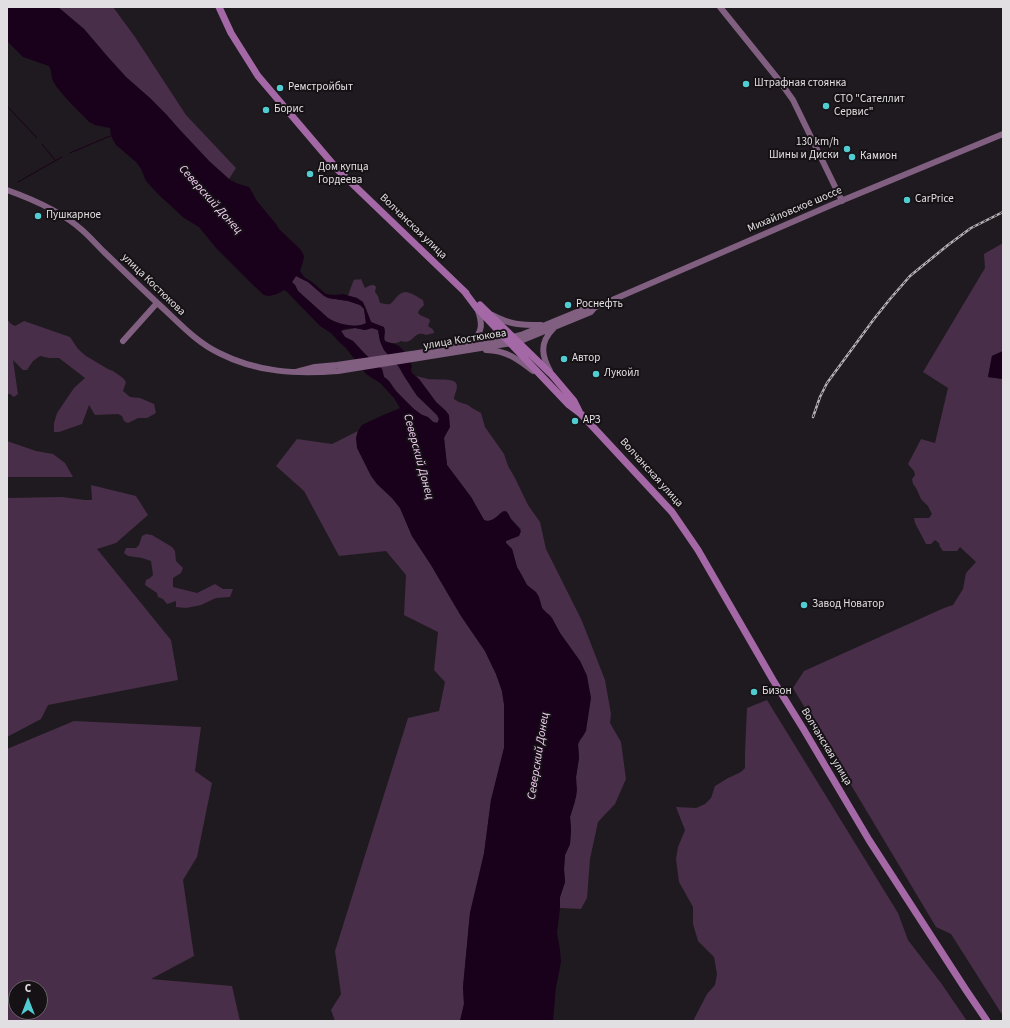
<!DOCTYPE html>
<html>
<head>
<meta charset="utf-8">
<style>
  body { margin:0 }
  #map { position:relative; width:1010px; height:1028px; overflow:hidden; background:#1f1a1f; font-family:"Source Sans 3",sans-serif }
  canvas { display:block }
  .frame { position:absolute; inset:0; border:8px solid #e2dfe2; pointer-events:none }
  .north { position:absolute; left:8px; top:980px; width:40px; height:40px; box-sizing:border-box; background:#151115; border:1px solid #676367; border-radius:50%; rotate:0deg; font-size:11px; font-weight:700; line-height:16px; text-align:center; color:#e2dfe2 }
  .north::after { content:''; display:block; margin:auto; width:14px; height:18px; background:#51ccd1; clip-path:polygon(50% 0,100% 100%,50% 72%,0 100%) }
</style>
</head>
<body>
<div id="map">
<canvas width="1010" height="1028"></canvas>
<div class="frame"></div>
<div class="north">С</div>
</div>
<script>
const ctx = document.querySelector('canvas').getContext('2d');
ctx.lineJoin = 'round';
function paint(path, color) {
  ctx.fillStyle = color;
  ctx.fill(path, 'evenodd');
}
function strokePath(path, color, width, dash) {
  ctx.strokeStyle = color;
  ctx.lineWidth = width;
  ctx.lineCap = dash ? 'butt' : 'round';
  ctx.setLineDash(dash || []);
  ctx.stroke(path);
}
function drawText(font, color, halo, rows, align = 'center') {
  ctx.font = font + ' "Source Sans 3",sans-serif';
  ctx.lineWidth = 4;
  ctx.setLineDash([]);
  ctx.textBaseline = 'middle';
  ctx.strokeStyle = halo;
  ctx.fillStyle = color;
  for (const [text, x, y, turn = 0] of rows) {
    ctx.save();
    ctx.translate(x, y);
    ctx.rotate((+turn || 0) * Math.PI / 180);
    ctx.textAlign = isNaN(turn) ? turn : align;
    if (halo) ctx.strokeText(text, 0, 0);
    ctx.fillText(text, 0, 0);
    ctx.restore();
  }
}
paint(new Path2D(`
  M 58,7 L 113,7 L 135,37 L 186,115 L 236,168 L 229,179 L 209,161 L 151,99 L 126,77 L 107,56 L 84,29 Z
  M 1003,243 L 1003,351 L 992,356 L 988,377 L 1003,379 L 1003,1016 L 951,934 L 936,927 L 793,688 L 804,671 L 944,608 L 953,605 L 963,589 L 966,573 L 976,562 L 960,547 L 957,551 L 943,551 L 940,547 L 939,543 L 935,540 L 931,544 L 926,544 L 915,523 L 914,518 L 929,518 L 932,514 L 928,506 L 921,499 L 916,488 L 913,484 L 912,479 L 915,475 L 914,471 L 908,464 L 921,439 L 935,443 L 948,388 L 923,372 L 985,268 L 984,254 Z
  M 296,276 L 308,282 L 328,298 L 348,301 L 360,305 L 364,308 L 366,323 C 357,329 337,324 328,318 L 298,291 L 295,285 L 292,282 Z
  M 361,279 L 365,288 C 369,286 373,283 376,287 L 375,292 L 378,296 L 380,303 C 383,303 387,305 390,304 C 395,301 397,293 405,292 C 411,292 419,298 423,300 L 424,305 L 419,310 L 418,313 L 420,315 L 429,319 L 430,321 L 428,326 C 431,328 434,329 434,333 L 426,335 C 413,329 415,345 401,341 C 396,344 391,344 385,341 L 384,339 L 385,331 L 371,322 L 365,306 L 357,298 L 348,296 C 349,293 353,281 354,280 C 356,279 359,280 361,279 Z
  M 7,319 L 11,324 L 15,326 L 24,321 L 70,337 L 78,349 L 86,356 L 108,369 L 113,371 L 123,378 L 126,382 L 123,391 L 130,397 L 140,398 L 154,404 L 156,413 L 147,418 L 138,418 L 128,423 L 124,421 L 122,416 L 118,414 L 95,415 L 89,405 L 82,424 L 59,432 L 54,432 L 54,423 L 57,413 L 74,388 L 85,378 L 59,358 L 49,358 L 40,356 L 33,361 L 27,370 L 23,370 L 13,360 L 18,394 L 14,397 L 10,394 L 7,394 Z
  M 355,328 L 365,330 L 372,328 L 378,330 L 380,341 L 384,350 L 399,367 L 414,391 L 437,415 L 439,419 L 437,423 C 432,422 431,419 427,417 C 424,415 424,416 421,414 C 414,411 401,397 396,391 C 391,386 390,380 384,377 L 382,369 L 365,354 L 353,341 L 345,337 L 341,331 Z
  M 416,376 C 420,377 424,378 428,379 C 434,380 453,378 456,383 C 459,388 454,394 454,399 L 459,402 L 468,405 L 472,408 L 481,413 L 485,427 L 504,454 L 508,466 L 515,478 L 528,505 L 540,522 L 546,549 L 582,621 L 605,680 L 611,714 L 610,723 L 621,742 L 626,779 L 615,804 L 598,822 L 590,859 L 587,898 L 581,909 L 560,908 L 560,897 L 565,882 L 564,869 L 565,855 L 570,844 L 571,829 L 570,817 L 575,802 L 576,777 L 579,758 L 578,744 L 580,740 L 583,736 L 587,676 L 580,661 L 560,633 L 550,615 L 544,612 L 542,608 L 540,601 L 527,585 L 521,574 L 517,567 L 512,549 L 506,543 L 506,541 L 521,529 L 511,519 L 507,512 L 503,511 C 497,516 492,523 484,520 L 471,497 L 447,465 L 444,438 L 446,411 L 436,402 L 419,379 Z
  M 358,431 L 356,438 L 377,484 L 392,498 L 400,508 L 412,536 L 431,565 L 461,616 L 485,651 L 496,674 L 502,691 L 504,704 L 504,748 L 491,800 L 484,853 L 470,913 L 463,987 L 464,1004 L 460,1021 L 335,1021 L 331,1010 L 341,994 L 335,951 L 408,718 L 439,711 L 445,682 L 434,670 L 438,632 L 404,615 L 406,575 L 386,551 L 339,556 L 304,491 L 276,466 L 297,439 L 332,444 Z
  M 7,441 L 36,451 L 53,454 L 65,463 L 73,477 L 7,477 Z
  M 91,485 L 136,496 L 148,515 L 116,543 L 97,549 L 171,640 L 178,680 L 48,705 L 41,719 L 7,737 L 7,498 L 62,497 L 85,500 L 92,500 Z
  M 146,534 L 152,535 L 172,547 L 175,551 L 176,561 L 183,568 L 181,573 L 173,578 L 173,587 L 197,593 L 215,584 L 223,589 L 233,589 L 230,597 L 216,598 L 201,605 L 186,608 L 176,607 L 176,601 L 167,604 L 163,599 L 158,597 L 157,593 L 145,585 L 146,580 L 150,578 L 153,575 L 151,561 L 142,558 L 128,556 L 124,553 L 126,548 L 136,548 L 139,545 L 142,536 Z
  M 767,700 L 898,913 L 908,940 L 941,983 L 967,1021 L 693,1021 L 707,994 L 715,985 L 717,974 L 714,957 L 698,941 L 693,924 L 693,907 L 679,882 L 676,859 L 678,847 L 685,830 L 676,807 L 696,808 L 705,804 L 711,798 L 715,786 L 728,778 L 741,772 L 745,768 L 745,753 L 747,708 Z
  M 74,721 L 201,727 L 195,771 L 212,783 L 197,857 L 183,880 L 194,956 L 151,979 L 232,986 L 240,1021 L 7,1021 L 7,749 ZM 16,988 L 40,988 L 40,1012 L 16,1012 Z`), '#482e48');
paint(new Path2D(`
  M 7,7 L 58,7 L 84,29 L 107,56 L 126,77 L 151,99 L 166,114 L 179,129 L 209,161 L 229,179 L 236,183 L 249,187 L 257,201 L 276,224 L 279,229 L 301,250 L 304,256 L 303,262 L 300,271 L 304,277 L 312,282 L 326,294 L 334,295 L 343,294 L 357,298 L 363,302 L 371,322 L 384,327 C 386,332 383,336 385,341 C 389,343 393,343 397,345 C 404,348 409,360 412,366 L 411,370 L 412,373 L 419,379 L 436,402 L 446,411 L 449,415 L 450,427 L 444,438 L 447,465 L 471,497 L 484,520 C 493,524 497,514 505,511 L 507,512 L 511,519 L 521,531 L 519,536 L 506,541 L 506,543 L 512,549 L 517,567 L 521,574 L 527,585 L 536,592 L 539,597 L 542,608 L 552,618 L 560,633 L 580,661 L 587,676 L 591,698 L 586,731 L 583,736 L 580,740 L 578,744 L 579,758 L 576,777 L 577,790 L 576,797 L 570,817 L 571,829 L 570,844 L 565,855 L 564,869 L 565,882 L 560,897 L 560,908 L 557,933 L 560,950 L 561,962 L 556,987 L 553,1021 L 460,1021 L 464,1004 L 463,987 L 470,913 L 484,854 L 491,800 L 504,748 L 504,704 L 502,691 L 496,674 L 485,651 L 461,616 L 431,565 L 412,536 L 400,508 L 392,498 L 377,484 L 371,476 L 357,448 L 356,438 L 358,431 L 362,425 L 381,416 L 398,409 L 400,408 L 394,398 L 380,383 L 366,374 L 346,348 L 339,342 L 331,333 L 320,326 L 286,291 L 284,290 L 277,294 L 269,296 L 264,295 L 254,286 L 216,248 L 199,227 L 184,218 L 159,195 L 146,181 L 141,169 L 136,162 L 116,145 L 111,136 L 110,128 L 95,125 L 89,122 C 79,111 60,94 53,81 C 51,76 52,71 49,66 L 23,57 L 7,41 ZM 296,276 L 308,282 L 324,296 L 328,298 L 348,301 L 360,305 L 364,309 L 366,323 C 357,329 337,324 328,318 L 298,291 L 295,285 L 292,282 ZM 355,328 L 365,330 L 372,328 L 378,330 L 380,341 L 384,350 L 399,367 L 404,376 L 417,396 L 437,415 L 439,419 L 438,422 L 437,423 L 433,422 L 428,417 L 422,415 L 414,409 L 396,391 L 389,381 L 384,377 L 382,369 L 365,354 L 353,341 L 345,337 L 341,331 L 344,329 Z
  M 1003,351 L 1003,379 L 988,377 L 992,356 Z`), '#19001b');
strokePath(new Path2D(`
  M 7,106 L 37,138
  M 42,144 L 55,160
  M 70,153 L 110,136
  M 18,182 L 62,157`), '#19001b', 1);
strokePath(new Path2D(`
  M 720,7 L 778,79 L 793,100 L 842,201
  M 7,190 C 32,199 62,212 82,230 C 89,236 96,244 103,251 C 124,271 144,291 165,310 C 182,326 198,343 219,353 C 258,373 297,374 338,371 L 518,342 L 591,312 L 595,307
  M 492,315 C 511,325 520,325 541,325
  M 123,341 L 157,303
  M 471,344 C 483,331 483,324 477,308
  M 486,350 C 506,350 519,360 533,371
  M 550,371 C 542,356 539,343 553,329
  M 296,372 L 315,367 L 337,365 L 425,352 L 513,337 L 521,335 L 589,307 L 596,307 L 836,203 L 1003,134`), '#805f81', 6);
strokePath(new Path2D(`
  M 219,7 L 231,33 L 258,76 L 338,170 L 466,293
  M 464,291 L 476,307 L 569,405 L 581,414 L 672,512 L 698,550 L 773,680 L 804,730 L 869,840 L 966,990 L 987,1021
  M 480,305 L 552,375 L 574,401 L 579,411`), '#a568a7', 7);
const rail = new Path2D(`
  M 813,417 L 820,397 L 827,383 L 874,319 L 890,299 L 910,276 L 948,245 L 971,228 L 1003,212`);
strokePath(rail, '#b6b2b6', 2.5);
strokePath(rail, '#151115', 1, [3]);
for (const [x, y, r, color] of [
  [746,84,4,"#51ccd1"],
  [280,88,4,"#51ccd1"],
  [826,106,4,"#51ccd1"],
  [266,110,4,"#51ccd1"],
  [847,149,4,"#51ccd1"],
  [852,157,4,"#51ccd1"],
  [310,174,4,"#51ccd1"],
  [907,200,4,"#51ccd1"],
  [38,216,4,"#51ccd1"],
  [568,305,4,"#51ccd1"],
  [564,359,4,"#51ccd1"],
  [596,374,4,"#51ccd1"],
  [575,421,4,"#51ccd1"],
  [804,605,4,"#51ccd1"],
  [754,692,4,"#51ccd1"]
]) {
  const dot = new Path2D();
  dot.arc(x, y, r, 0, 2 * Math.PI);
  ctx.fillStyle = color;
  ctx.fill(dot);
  strokePath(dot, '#151115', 1.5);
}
drawText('11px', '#e2dfe2', '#151115', [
  ["Штрафная стоянка",754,84],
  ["Ремстройбыт",288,88],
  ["СТО \"Сателлит",834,100],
  ["Сервис\"",834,113],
  ["Борис",274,110],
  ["130 km/h",839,143,"right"],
  ["Шины и Диски",839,156,"right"],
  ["Камион",860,157],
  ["Дом купца",318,168],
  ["Гордеева",318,181],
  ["CarPrice",915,200],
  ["Пушкарное",46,216],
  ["Роснефть",576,305],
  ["Автор",572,359],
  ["Лукойл",604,374],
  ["АРЗ",583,421],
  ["Завод Новатор",812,605],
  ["Бизон",762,692]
], 'left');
drawText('11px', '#e2dfe2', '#151115', [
  ["Михайловское шоссе",795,210,-23],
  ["Волчанская улица",413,227,44],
  ["улица Костюкова",153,285,44],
  ["улица Костюкова",465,340,-9],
  ["Волчанская улица",651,473,48],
  ["Волчанская улица",826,747,59]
]);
drawText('italic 12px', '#f6cdf7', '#151115', [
  ["Северский Донец",210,200,48],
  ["Северский Донец",418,457,75],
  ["Северский Донец",539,756,-81]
]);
</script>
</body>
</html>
